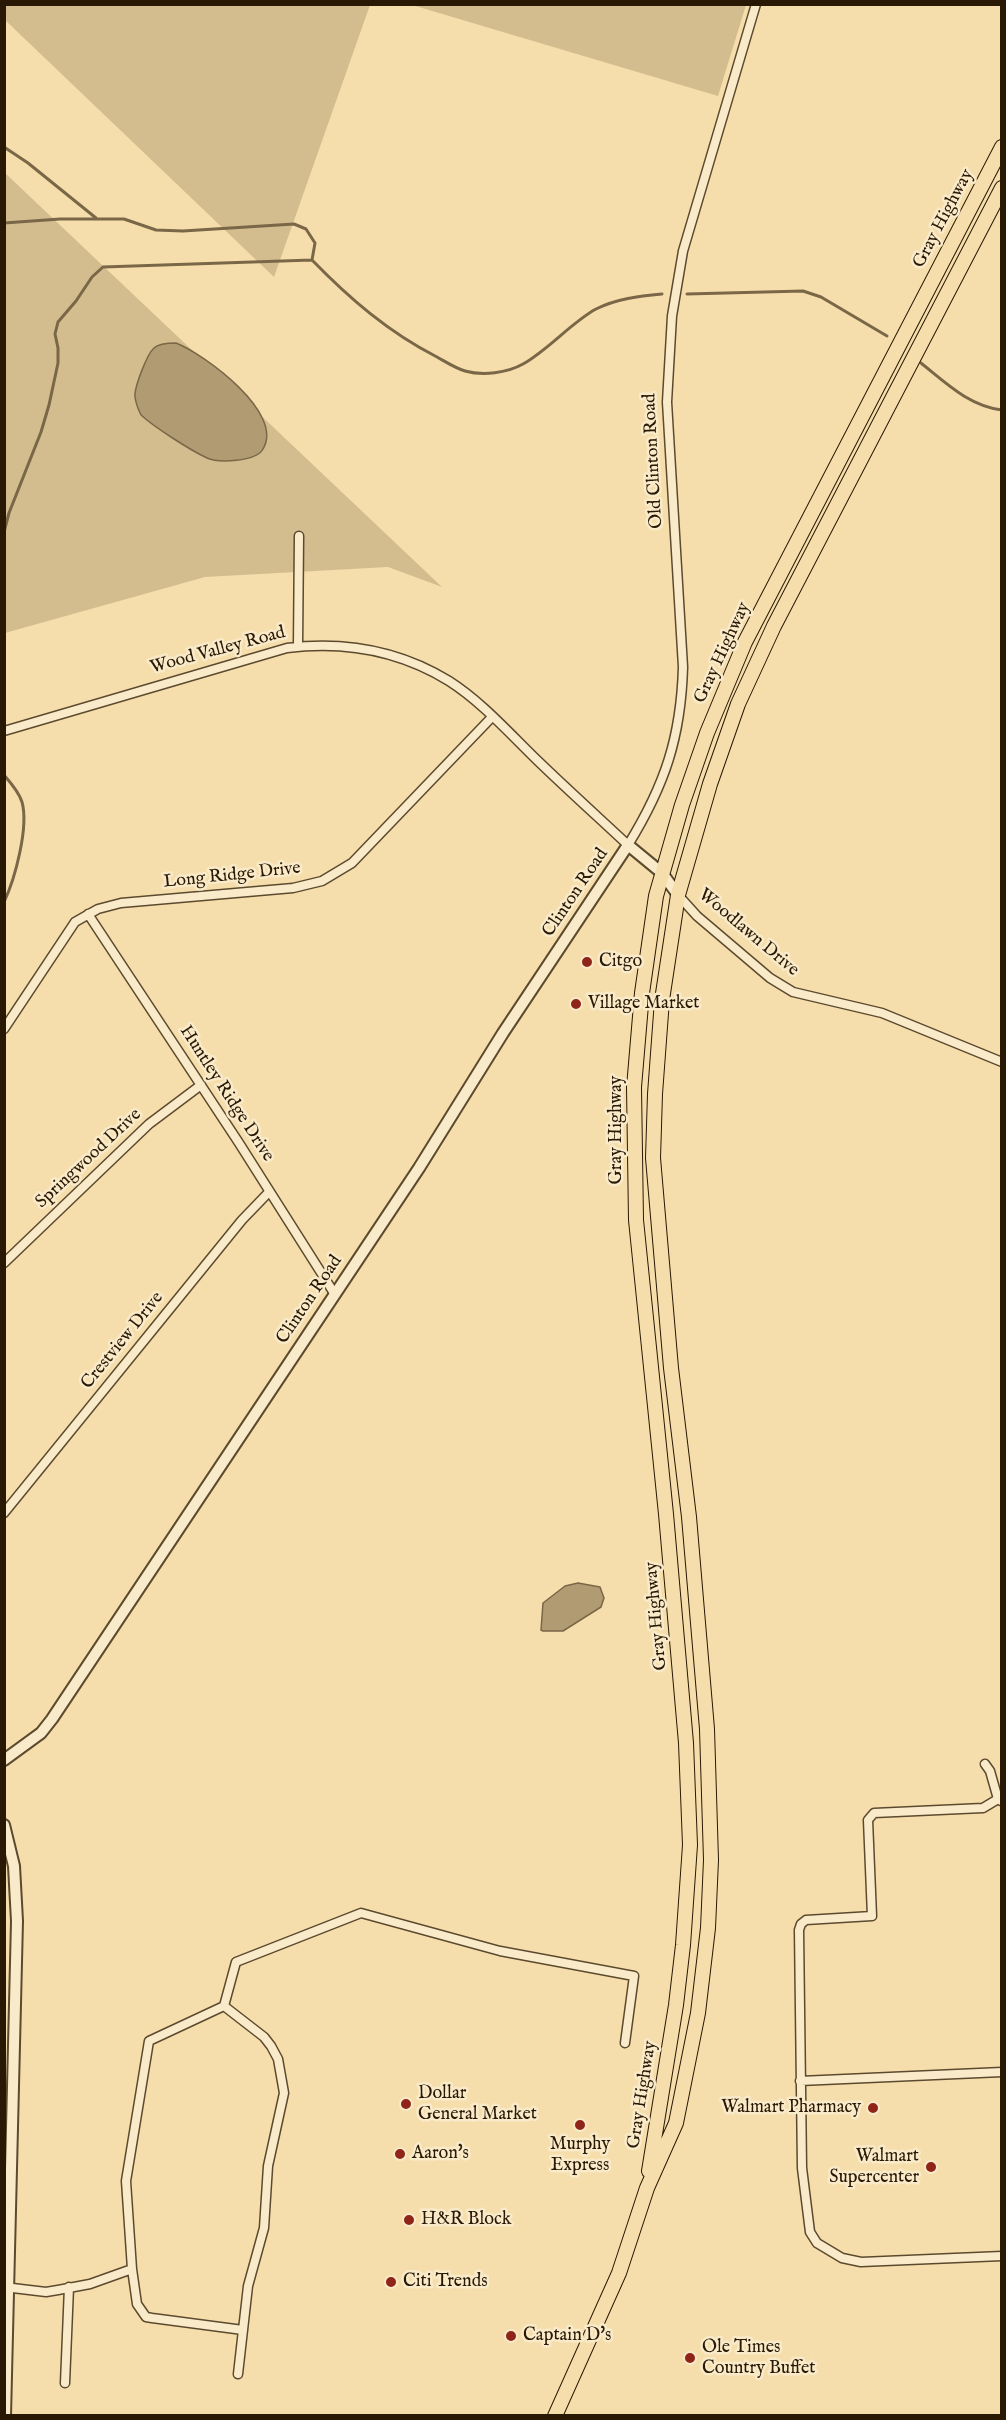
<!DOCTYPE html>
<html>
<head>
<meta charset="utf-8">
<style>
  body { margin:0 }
  #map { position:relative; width:1006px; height:2420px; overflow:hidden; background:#f6deac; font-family:"IM FELL English",serif }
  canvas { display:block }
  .frame { position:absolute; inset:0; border:6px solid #291904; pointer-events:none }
</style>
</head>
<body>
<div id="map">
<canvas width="1006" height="2420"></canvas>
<div class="frame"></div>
</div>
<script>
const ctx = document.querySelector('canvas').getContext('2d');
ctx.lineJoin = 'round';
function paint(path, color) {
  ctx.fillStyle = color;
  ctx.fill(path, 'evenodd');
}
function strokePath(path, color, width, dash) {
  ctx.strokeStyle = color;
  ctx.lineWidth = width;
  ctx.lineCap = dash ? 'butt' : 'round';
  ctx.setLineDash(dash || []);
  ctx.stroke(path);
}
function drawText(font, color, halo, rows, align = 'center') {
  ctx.font = font + ' "IM FELL English",serif';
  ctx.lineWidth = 5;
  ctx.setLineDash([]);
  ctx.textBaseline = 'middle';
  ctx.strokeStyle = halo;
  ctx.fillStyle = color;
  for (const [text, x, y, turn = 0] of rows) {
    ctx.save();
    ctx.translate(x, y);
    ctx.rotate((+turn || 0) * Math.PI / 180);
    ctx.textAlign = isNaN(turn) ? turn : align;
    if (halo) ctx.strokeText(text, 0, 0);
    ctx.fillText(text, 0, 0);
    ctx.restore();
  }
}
paint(new Path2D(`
  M 4,5 L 370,5 L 274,277 L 5,20 Z
  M 412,5 L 746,5 L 718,96 Z
  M 4,172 L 442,587 L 388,567 L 205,577 L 5,633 Z`), '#d3bd8f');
const water = new Path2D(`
  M 176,343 C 204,354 285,413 263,449 C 256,462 218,463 207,458 C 190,450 154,427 141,415 C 138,409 136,404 135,397 C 134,388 147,354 154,348 C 159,343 169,343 176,343 Z
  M 578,1583 L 600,1587 L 604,1598 L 601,1607 L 563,1631 L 543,1631 L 541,1630 L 543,1603 L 565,1586 Z`);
paint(water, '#b09b73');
strokePath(water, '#7a6747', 1.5);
strokePath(new Path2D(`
  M 4,147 L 28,163 L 96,218
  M 4,223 L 60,219 L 124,219 L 156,230 L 183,231 L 294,224 L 306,229 L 315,243 L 312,260
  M 687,294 L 803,291 L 821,297 L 887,336
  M 921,363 C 946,383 969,406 1002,410
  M 4,532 L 9,513 L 41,432 L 49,405 L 58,363 L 58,348 L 55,334 L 58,322 L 76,301 L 92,277 L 103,267 L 312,260 C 349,298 388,332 437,357 C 446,362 455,368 465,371 C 483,376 507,373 523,364 C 548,350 572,322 596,309 C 616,299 639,296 662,294
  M 4,775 C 11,783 19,792 22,802 C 29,827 15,879 4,902`), '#7a6747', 3);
const minor = new Path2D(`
  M 298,646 L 299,536
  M 4,731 L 287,648 C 344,641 400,651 449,681 C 482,702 510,734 538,761 C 567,789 598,817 628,845 C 665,785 681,737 683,667 L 667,402 L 672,316 L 683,251 L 756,4
  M 678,895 L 697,916 L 770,978 L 793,992 L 882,1013 L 1002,1062
  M 88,914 L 239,1143 L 334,1293
  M 4,1029 L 75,922 L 98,909 L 121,903 L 293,888 L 322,881 L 352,863 L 492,717
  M 4,1263 L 149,1124 L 201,1085
  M 4,1513 L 242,1220 L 269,1192
  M 985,1764 L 990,1771 L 998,1799 L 1001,1801
  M 998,1799 L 983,1808 L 874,1813 L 868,1820 L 872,1916 L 806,1920 L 801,1924 L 799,1930 L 802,2168 L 810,2232 L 817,2243 L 842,2258 L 861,2262 L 1002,2256
  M 224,2006 L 264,2037 L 271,2046 L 278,2059 L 284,2093 L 268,2166 L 264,2228 L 248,2286 L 238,2374
  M 800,2081 L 1002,2072
  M 4,2287 L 46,2292 L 58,2290 L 90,2284 L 132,2269
  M 243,2330 L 152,2318 L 146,2317 L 137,2304 L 132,2269 L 126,2181 L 149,2041 L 224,2006 L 236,1962 L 361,1913 L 500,1951 L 634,1976 L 625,2043
  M 65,2383 L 69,2287`);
const tertiary = new Path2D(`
  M 4,1760 L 41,1733 L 52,1719 L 419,1168 L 503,1033 L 628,845 L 662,873 L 678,895
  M 4,1825 L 14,1866 L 17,1921 L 5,2416`);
const trunk = new Path2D(`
  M 649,2171 L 676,2005 L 683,1945 L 690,1845 L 686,1743 L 666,1514 L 636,1220 L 634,1087 L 642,993 L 656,896 L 682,805 L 707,733 L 745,642 L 1002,147
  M 555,2416 L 619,2273 L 647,2188 L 676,2123 L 698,2013 L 708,1928 L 711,1860 L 707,1729 L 689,1517 L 671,1368 L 653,1158 L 655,1094 L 662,1000 L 678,895 L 710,784 L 738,704 L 774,626 L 1002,188`);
strokePath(minor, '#5c4a2e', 11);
strokePath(tertiary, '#5c4a2e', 14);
strokePath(trunk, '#291904', 16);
strokePath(minor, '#f9eac9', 8);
strokePath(tertiary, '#f9eac9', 10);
strokePath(trunk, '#f6deac', 14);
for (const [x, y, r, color] of [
  [587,962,6,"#8f2418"],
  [576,1004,6,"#8f2418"],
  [406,2104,6,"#8f2418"],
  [873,2108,6,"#8f2418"],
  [580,2125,6,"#8f2418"],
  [400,2154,6,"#8f2418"],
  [931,2167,6,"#8f2418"],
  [409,2220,6,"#8f2418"],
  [391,2282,6,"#8f2418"],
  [511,2336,6,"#8f2418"],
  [690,2358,6,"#8f2418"]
]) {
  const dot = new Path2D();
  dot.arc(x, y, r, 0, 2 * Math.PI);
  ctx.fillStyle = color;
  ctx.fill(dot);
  strokePath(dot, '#f9eac9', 2);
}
drawText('18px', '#291904', '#f9eac9', [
  ["Gray Highway",944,219,-62],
  ["Old Clinton Road",654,461,-93],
  ["Wood Valley Road",218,651,-15],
  ["Gray Highway",723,653,-65],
  ["Long Ridge Drive",232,876,-6],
  ["Clinton Road",576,893,-56],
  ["Woodlawn Drive",748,933,40],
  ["Huntley Ridge Drive",226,1094,57],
  ["Gray Highway",617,1130,-90],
  ["Springwood Drive",89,1159,-43],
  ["Clinton Road",310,1300,-56],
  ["Crestview Drive",123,1341,-51],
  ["Gray Highway",657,1616,-95],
  ["Gray Highway",643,2095,-81]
]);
drawText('18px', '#291904', '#f9eac9', [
  ["Citgo",599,962],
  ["Village Market",588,1004],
  ["Dollar",418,2094],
  ["General Market",418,2115],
  ["Walmart Pharmacy",861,2108,"right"],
  ["Murphy",580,2145,"center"],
  ["Express",580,2166,"center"],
  ["Aaron's",412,2154],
  ["Walmart",919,2157,"right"],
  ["Supercenter",919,2178,"right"],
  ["H&R Block",421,2220],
  ["Citi Trends",403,2282],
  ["Captain D's",523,2336],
  ["Ole Times",702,2348],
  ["Country Buffet",702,2369]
], 'left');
</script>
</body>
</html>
